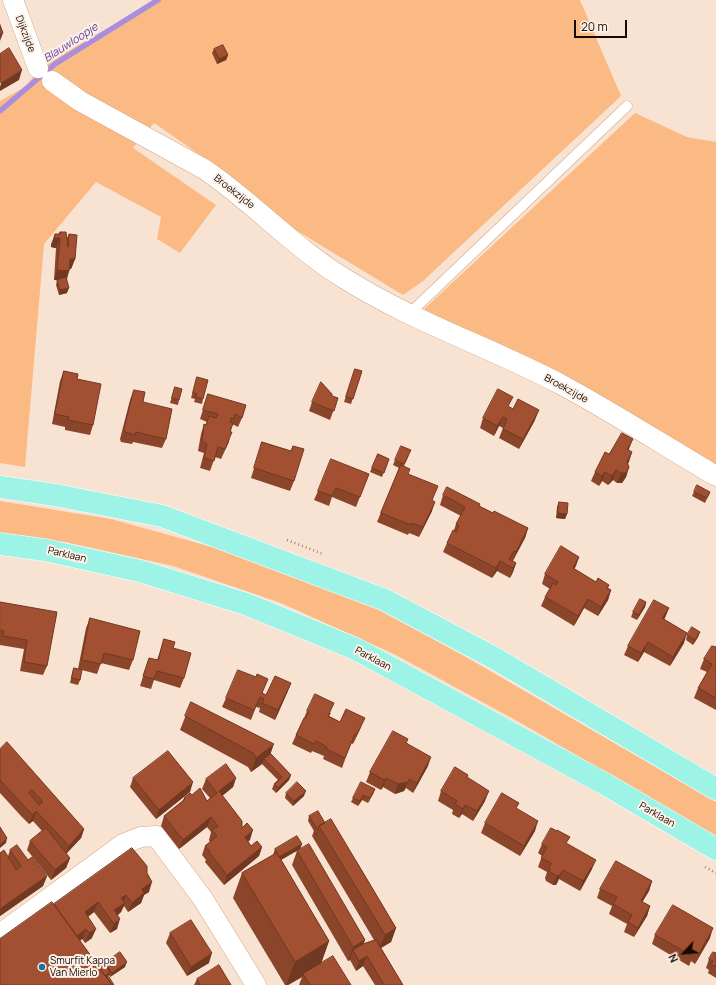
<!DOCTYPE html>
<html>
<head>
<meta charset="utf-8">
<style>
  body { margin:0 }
  #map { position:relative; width:716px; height:985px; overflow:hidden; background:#f8e3d2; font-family:Manrope,sans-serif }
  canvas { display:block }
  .north { position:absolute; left:664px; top:933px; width:40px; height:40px; -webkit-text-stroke:3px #fdf2ea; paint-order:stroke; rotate:244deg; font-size:11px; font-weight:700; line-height:16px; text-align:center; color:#190800 }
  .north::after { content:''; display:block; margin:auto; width:14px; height:18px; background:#190800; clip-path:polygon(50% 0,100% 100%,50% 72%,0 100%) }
  .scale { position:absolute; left:574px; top:20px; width:53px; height:18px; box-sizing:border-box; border:2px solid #190800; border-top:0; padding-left:5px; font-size:12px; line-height:14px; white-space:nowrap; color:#190800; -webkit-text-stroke:3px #fdf2ea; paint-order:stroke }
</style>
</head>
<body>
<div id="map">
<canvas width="716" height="985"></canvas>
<div class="north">N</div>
<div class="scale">20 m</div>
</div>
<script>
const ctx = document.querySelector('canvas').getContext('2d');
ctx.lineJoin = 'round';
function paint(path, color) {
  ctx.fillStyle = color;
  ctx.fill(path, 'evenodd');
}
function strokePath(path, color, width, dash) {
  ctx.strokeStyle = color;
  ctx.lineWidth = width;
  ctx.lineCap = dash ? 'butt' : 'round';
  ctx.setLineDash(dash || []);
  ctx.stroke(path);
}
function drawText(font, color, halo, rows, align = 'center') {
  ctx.font = font + ' Manrope,sans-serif';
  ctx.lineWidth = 4;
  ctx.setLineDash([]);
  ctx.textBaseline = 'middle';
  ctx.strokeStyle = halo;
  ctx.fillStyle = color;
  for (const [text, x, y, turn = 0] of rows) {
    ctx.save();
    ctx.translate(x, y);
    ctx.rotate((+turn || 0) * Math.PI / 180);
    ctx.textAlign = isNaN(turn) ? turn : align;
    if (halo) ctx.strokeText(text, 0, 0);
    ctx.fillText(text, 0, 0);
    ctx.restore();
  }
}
paint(new Path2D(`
  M 158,0 L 580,0 L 621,96 L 423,281 L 403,295 L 294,229 L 233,178 L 154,123 L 133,148 L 216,205 L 180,253 L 157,239 L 161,217 L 96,182 L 44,244 L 25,467 L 0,463 L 0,101 L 25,87 L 43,65 Z
  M 635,113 L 687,137 L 716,142 L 716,466 L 567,380 L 424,309 Z
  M 0,501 L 111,519 L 212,547 L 278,569 L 372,606 L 466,657 L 716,802 L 716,836 L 519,722 L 396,655 L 281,603 L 173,566 L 65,542 L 0,536 Z`), '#fbba83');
strokePath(new Path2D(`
  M 0,111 L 55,64 L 158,0`), '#aa8ddc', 5.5);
const service = new Path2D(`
  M 410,313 L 627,106`);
const minor = new Path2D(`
  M 13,0 L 38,68
  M 52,81 L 80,101 L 204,169 C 253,202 292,246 342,277 C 411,321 490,347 562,385 C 614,413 665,446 716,476
  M 0,934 L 123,844 L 141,837 L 156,836 L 203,899 L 256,985`);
const primary = new Path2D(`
  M 0,487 L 55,495 L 162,516 L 385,600 L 496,659 L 716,789
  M 0,544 L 45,550 L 140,571 L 246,604 L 356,649 L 605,784 L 716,849`);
strokePath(service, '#d8a77f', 11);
strokePath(minor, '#d8a77f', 21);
strokePath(primary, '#fff', 23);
strokePath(new Path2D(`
  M 287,540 L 323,554
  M 705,867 L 716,873`), '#998679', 2.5, [1, 3]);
strokePath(service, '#fff', 10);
strokePath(minor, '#fff', 20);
strokePath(primary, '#9df4e6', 22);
paint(new Path2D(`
  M 214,49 L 228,55 L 226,60 L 217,64 L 212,53 Z
  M 60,232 L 67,238 L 69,234 L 75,259 L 71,269 L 70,269 L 69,271 L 67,279 L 67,293 L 59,295 L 56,285 L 57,280 L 54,280 L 56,248 L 51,247 L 51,244 L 55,234 L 59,234 Z
  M 355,369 L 362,371 L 351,404 L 344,402 Z
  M 64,371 L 77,379 L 93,425 L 90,435 L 65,430 L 65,427 L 52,424 L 60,381 Z
  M 197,377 L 203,399 L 202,404 L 194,402 L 195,399 L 191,398 Z
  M 175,387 L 179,400 L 178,405 L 170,403 Z
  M 134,390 L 143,402 L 166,439 L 162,448 L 133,442 L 132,444 L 121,442 L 120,439 L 130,400 Z
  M 208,394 L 242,418 L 238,427 L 232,424 L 230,432 L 229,442 L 221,459 L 215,457 L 210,471 L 200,468 L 204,453 L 198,451 L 201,434 L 204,424 L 206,425 L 207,422 L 200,419 Z
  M 332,396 L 338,398 L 330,420 L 309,411 L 312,402 Z
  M 509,407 L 535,420 L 519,449 L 499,438 L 503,428 L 499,426 L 494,436 L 480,428 L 483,418 Z
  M 262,442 L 291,451 L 293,446 L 294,481 L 290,491 L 251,478 Z
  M 632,452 L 627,464 L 629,467 L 626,477 L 622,483 L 617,483 L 613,480 L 608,485 L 602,481 L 599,486 L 591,481 L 595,472 L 609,454 Z
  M 378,454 L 389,459 L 382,477 L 370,472 Z
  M 409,455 L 404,466 L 408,474 L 432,501 L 432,511 L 419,537 L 409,533 L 408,535 L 377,522 L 399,468 L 393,465 L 395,460 Z
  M 369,474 L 356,507 L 332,497 L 329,506 L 314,500 L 318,491 Z
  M 694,492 L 710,492 L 705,503 L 692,496 Z
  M 443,495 L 479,506 L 493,513 L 528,528 L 525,538 L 513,561 L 516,563 L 513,572 L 510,578 L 497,571 L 492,578 L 443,552 L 447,543 L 454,530 L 456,524 L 461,516 L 440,505 Z
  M 559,502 L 567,514 L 565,519 L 556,518 L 557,507 Z
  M 579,557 L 574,569 L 596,582 L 609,585 L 608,588 L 611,590 L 608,600 L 598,616 L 584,608 L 574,626 L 541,606 L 545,597 L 550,589 L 542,584 L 545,574 Z
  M 0,602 L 47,666 L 43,675 L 20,671 L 24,649 L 0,645 Z
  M 646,602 L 645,607 L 637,620 L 631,617 L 633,612 Z
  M 669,608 L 664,619 L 684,643 L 670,666 L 644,652 L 638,662 L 624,655 L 628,646 Z
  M 90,618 L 133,660 L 129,670 L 101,663 L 97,674 L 78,669 L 86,628 Z
  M 700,632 L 698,637 L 693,645 L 686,640 L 687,635 Z
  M 164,639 L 173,648 L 184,678 L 180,688 L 154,680 L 151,689 L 140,686 L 149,658 L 157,660 Z
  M 716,647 L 716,710 L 694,698 L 698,688 L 707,672 L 700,669 L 704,659 Z
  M 74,668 L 80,680 L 78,685 L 70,683 L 72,673 Z
  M 291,683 L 287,693 L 275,720 L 259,712 L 260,708 L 256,707 L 251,720 L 222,707 L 226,698 L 262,693 L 266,695 Z
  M 191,702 L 271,754 L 291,775 L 289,780 L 276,793 L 272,789 L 274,784 L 278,780 L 262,764 L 251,772 L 248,767 L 180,730 Z
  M 307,711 L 331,713 L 329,716 L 340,722 L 361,727 L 353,744 L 351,743 L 342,768 L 323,759 L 324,756 L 312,751 L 311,753 L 292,744 L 296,735 L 304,718 Z
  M 407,743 L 428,766 L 413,793 L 406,788 L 404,791 L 395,794 L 383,787 L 381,790 L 366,782 L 370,772 Z
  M 0,749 L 84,829 L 81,838 L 66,854 L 70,858 L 66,868 L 51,880 L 27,850 L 30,841 L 42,831 L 33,821 L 29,824 L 21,816 L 0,793 Z
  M 133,778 L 190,792 L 156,819 L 130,787 Z
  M 236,778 L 233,787 L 222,796 L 250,840 L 248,841 L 251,846 L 262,847 L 259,856 L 224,885 L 205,862 L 206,860 L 202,855 L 205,846 L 210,842 L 209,840 L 211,832 L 207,827 L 179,849 L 161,826 L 164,816 L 182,802 L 184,798 L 192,795 L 207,801 L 210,798 L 202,789 L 206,779 Z
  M 467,778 L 485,801 L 473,821 L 462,814 L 459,818 L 452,814 L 453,810 L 438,801 L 441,791 Z
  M 375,789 L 373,794 L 368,803 L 362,800 L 358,806 L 351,802 L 353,798 Z
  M 286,793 L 304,796 L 293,806 L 285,798 Z
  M 309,816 L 325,823 L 357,862 L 396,928 L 391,942 L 381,948 L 403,985 L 375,985 L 363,966 L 356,971 L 350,960 L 348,961 L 292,865 L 297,851 L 365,940 L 363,944 L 374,940 L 312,836 L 314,831 L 308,821 Z
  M 485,823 L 535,831 L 520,856 L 481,833 Z
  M 302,844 L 300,849 L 281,860 L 329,941 L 321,964 L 351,985 L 299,985 L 302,977 L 288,985 L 285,985 L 233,898 L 242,873 L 273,855 L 275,849 Z
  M 542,844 L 568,844 L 592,869 L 580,891 L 559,879 L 556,885 L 553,885 L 546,881 L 545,878 L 547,872 L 538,867 L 542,856 L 538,853 Z
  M 10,850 L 28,860 L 47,876 L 43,886 L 0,916 L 0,853 L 8,856 Z
  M 147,873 L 149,892 L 144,895 L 141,903 L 128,912 L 124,906 L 121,912 L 118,915 L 117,929 L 110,933 L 94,912 L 88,917 L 92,938 L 85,943 L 82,939 L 80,941 L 99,968 L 105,964 L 105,963 L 125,967 L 110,977 L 109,975 L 106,978 L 0,985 L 54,904 Z
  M 652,881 L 649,891 L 642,902 L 650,906 L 647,916 L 634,937 L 624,932 L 627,924 L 609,914 L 612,906 L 597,898 L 600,889 Z
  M 170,933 L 209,963 L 187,976 L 166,943 Z
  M 655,935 L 710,938 L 695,964 L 691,961 L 689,966 L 652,944 Z
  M 716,953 L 716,978 L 708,973 L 709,970 L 706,968 L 709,959 Z
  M 197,979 L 231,985 L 194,985 Z`), '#8b452a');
paint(new Path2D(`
  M 3,33 L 0,41 L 0,34 Z
  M 228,55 L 226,60 L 217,64 L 219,59 Z
  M 22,70 L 19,80 L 0,91 L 0,87 L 1,83 Z
  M 54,238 L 60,238 L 56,248 L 51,247 Z
  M 70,259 L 75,259 L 71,269 L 67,268 Z
  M 57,270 L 69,271 L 66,281 L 54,280 Z
  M 69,288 L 67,293 L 59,295 L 60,290 Z
  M 539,410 L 535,420 L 519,449 L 523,439 Z
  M 503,417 L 499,426 L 494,436 L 497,426 Z
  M 633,439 L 629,449 L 624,459 L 627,449 Z
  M 632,452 L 629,462 L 623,472 L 627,462 Z
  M 629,467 L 626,477 L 622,483 L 617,483 L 621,473 Z
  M 616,470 L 613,480 L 608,485 L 612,476 Z
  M 605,472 L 602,481 L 599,486 L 602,476 Z
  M 435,502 L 432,511 L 419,537 L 423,527 Z
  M 558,513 L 567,514 L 565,519 L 556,518 Z
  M 528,528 L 525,538 L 512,561 L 516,552 Z
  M 579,557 L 576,566 L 569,578 L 573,568 Z
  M 500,561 L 497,571 L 492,578 L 496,568 Z
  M 516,563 L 513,572 L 510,578 L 513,568 Z
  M 611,590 L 608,600 L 598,616 L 601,607 Z
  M 588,599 L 584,608 L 574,626 L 578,616 Z
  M 646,602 L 645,607 L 637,620 L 639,615 Z
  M 669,608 L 665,618 L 659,627 L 662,618 Z
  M 700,632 L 698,637 L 693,645 L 695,640 Z
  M 687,633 L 684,643 L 670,666 L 673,657 Z
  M 648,642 L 644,652 L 638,662 L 641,653 Z
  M 291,683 L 287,693 L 275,720 L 278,710 Z
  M 365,718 L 361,727 L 353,744 L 357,734 Z
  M 274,744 L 269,758 L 264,759 L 262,764 L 251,772 L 256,758 Z
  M 431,757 L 428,766 L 413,793 L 417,783 Z
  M 291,775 L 289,780 L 276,793 L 278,788 Z
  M 236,778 L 233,787 L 216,801 L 219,791 Z
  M 386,778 L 383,787 L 381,790 L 384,780 Z
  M 409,779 L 404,791 L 395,794 L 398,784 Z
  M 193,782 L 190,792 L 156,819 L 159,810 Z
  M 375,789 L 373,794 L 368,803 L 370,798 Z
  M 306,791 L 304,796 L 293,806 L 294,801 Z
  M 489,791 L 485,801 L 473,821 L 477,811 Z
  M 363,795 L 362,800 L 358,806 L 360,801 Z
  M 465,805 L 462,814 L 459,818 L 463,809 Z
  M 36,811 L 33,821 L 29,824 L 33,815 Z
  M 211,817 L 207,827 L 179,849 L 183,840 Z
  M 538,821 L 535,831 L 520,856 L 524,846 Z
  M 84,829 L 81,838 L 65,855 L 69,846 Z
  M 253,830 L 250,840 L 241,847 L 245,837 Z
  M 7,838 L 6,843 L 0,848 L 0,845 Z
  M 302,844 L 300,849 L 277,862 L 279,857 Z
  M 262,847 L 259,856 L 224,885 L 227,875 Z
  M 70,858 L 66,868 L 51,880 L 55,870 Z
  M 596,860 L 592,869 L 580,891 L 583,881 Z
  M 563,870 L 559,879 L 556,885 L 553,885 L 557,876 Z
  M 47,876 L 43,886 L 0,916 L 0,909 Z
  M 652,881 L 649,891 L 637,911 L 641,901 Z
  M 152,882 L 149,892 L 144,895 L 141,903 L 128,912 L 132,903 L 142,889 Z
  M 126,895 L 122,904 L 121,898 Z
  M 98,902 L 94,912 L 81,921 L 85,912 Z
  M 125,903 L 121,912 L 111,920 L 114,910 Z
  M 650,906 L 647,916 L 634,937 L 638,928 Z
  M 120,919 L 117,929 L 110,933 L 114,924 Z
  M 396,928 L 391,942 L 379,949 L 385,935 Z
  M 713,928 L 710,938 L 695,964 L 699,954 Z
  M 86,929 L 82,939 L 70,948 L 74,938 Z
  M 96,929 L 92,938 L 85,943 L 89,933 Z
  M 365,940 L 360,954 L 353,950 L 350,960 L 348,961 L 353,947 Z
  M 329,941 L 320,966 L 303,974 L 302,977 L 288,985 L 286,985 L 295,962 Z
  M 212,953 L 209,963 L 187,976 L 191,967 Z
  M 367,956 L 363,966 L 356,971 L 359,961 Z
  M 127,962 L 125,967 L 110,977 L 112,973 Z
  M 110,972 L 108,977 L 98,984 L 100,979 Z`), '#713822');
const building = new Path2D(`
  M 0,25 L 3,33 L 0,34 Z
  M 223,45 L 228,55 L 219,59 L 214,49 Z
  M 9,48 L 22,70 L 1,83 L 0,81 L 0,54 Z
  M 60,232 L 66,232 L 68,247 L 69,234 L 77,235 L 75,259 L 70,259 L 69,271 L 57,270 L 60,238 L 54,238 L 55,234 L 60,234 Z
  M 66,277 L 69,288 L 60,290 L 57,280 Z
  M 355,369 L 362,371 L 353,399 L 346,397 Z
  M 64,371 L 78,374 L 77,379 L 101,384 L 93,425 L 68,420 L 69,417 L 55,414 Z
  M 197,377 L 208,380 L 203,399 L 196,397 L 197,394 L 193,393 Z
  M 321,382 L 332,394 L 332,396 L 338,398 L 334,411 L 312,402 Z
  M 175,387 L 182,389 L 179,400 L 172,398 Z
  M 498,389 L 513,397 L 508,406 L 513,409 L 518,399 L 539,410 L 523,439 L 503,429 L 507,419 L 503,417 L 497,426 L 483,418 Z
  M 134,390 L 145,392 L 143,402 L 172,409 L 166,439 L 136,432 L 135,435 L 125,432 L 124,429 Z
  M 208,394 L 246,405 L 242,418 L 235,414 L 234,419 L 231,418 L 230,422 L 233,423 L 230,432 L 232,432 L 225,449 L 218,447 L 214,461 L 204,458 L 207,444 L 202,441 L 204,424 L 206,425 L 209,416 L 216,418 L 218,414 L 203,410 Z
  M 622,433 L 633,439 L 627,449 L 632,452 L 627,462 L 629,467 L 626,473 L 621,473 L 616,470 L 612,476 L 605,472 L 602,476 L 595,472 L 605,452 L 609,454 Z
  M 262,442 L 291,451 L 293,446 L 304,449 L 294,481 L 254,468 Z
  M 401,446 L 411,450 L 404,464 L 395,460 Z
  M 378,454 L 389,459 L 384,473 L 372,468 Z
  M 331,459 L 369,474 L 360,497 L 336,488 L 332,496 L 318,491 Z
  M 401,465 L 410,469 L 408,474 L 438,486 L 432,500 L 435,502 L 423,527 L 412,523 L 411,525 L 381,513 Z
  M 697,485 L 710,492 L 707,498 L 694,492 Z
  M 447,487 L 480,504 L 479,506 L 493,513 L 494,511 L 528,528 L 516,552 L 514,551 L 509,559 L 516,563 L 513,568 L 500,561 L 496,568 L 447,543 L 453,530 L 456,532 L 459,526 L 456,524 L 465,507 L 443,495 Z
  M 559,502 L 568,503 L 567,514 L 558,513 Z
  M 561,546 L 579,557 L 573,568 L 596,582 L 598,578 L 609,585 L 607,588 L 611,590 L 601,607 L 588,599 L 578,616 L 545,597 L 553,583 L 556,585 L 558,582 L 545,574 Z
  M 640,599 L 646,602 L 639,615 L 633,612 Z
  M 654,600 L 669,608 L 662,618 L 687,633 L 673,657 L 648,642 L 641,653 L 628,646 Z
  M 0,602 L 57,612 L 47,666 L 24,662 L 27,640 L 3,636 L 4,631 L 0,630 Z
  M 90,618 L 140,631 L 133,660 L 104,653 L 101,664 L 82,660 Z
  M 692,627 L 700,632 L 695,640 L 687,635 Z
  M 164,639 L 175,642 L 173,648 L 191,653 L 184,678 L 157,671 L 154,679 L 143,676 L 149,658 L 158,660 Z
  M 712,646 L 716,647 L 716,698 L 698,688 L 712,664 L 704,659 Z
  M 74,668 L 82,670 L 80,680 L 72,678 Z
  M 238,670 L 256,677 L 257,674 L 268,679 L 262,693 L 266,695 L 275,676 L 291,683 L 278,710 L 262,703 L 264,699 L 260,697 L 254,710 L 226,698 Z
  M 315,694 L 334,703 L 328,716 L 340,722 L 346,709 L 365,718 L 357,734 L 355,734 L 345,758 L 326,749 L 327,747 L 316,741 L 314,744 L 296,735 L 304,718 L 305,719 L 309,712 L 307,711 Z
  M 191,702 L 274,744 L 256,758 L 253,753 L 185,716 Z
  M 393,731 L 408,739 L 406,743 L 431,757 L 417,783 L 409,779 L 408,782 L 398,784 L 386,778 L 384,780 L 370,772 Z
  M 7,742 L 84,829 L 69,846 L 36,811 L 33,815 L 24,806 L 0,780 L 0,749 ZM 32,790 L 43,802 L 39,805 L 29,793 Z
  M 168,751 L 193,782 L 159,810 L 133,778 Z
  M 271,754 L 291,775 L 278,788 L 274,784 L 282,777 L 264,759 Z
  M 226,764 L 236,778 L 219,791 L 242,821 L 242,828 L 247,823 L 253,830 L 245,837 L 251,846 L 257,841 L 262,847 L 227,875 L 209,852 L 210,851 L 205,846 L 217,836 L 212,830 L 218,826 L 211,817 L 183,840 L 164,816 L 185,799 L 184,798 L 190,793 L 192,795 L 200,788 L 207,801 L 217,793 L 206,779 Z
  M 455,767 L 468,775 L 467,777 L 489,791 L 477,811 L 465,805 L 463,809 L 455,804 L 457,801 L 441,791 Z
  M 297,782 L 306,791 L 294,801 L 286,793 Z
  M 361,782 L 375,789 L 370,798 L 363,795 L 360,801 L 353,798 Z
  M 502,793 L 519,803 L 516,808 L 538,821 L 524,846 L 485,823 Z
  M 318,811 L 325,823 L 319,826 L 316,835 L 314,831 L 317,829 L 309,816 Z
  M 331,819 L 396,928 L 385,935 L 319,826 Z
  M 0,827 L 7,838 L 0,845 Z
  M 46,828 L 70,858 L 55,870 L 30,841 Z
  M 551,828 L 557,831 L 557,830 L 570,837 L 566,843 L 596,860 L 583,881 L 563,870 L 560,875 L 557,876 L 550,872 L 549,868 L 551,863 L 541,858 L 547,847 L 542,844 Z
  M 297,836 L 302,844 L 279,857 L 275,849 Z
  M 309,844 L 365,940 L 353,947 L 297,851 Z
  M 17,845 L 28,860 L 32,857 L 47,876 L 0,909 L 0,853 L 4,850 L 16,870 L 21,866 L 10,850 Z
  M 132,848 L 147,866 L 147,873 L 152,882 L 142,889 L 144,893 L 132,903 L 126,895 L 121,898 L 125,903 L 114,910 L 120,919 L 114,924 L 98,902 L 85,912 L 96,929 L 89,933 L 86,929 L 77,936 L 54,904 Z
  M 277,853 L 329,941 L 295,962 L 242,873 Z
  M 616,861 L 652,881 L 641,901 L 650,906 L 638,928 L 628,922 L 632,915 L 613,904 L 617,897 L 600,889 Z
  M 52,902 L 112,985 L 0,985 L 0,939 Z
  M 673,905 L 713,928 L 699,954 L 695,952 L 693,956 L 655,935 Z
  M 191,920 L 212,953 L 191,967 L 170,933 Z
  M 376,940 L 403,985 L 384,985 L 367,956 L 359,961 L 353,950 L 363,944 Z
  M 120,952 L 127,962 L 112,973 L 105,963 Z
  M 713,952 L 716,953 L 716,967 L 711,964 L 713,961 L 709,959 Z
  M 333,956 L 351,985 L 310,985 L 303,974 Z
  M 104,964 L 110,972 L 105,976 L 99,968 Z
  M 219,965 L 231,985 L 200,985 L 197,979 Z
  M 109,977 L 114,985 L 112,985 L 107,978 Z`);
paint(building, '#a25031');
strokePath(building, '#713822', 1);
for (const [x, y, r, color] of [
  [42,967,4,"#1c6fa0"]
]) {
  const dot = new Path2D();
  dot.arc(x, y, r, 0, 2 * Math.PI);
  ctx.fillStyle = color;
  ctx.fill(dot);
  strokePath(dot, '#fdf2ea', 1.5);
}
drawText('10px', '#190800', '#fdf2ea', [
  ["Dijkzijde",25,34,69],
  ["Broekzijde",234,192,38],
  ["Broekzijde",566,389,29],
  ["Parklaan",67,555,13],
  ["Parklaan",373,659,28],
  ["Parklaan",657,815,30]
]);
drawText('10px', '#190800', '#fdf2ea', [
  ["Smurfit Kappa",50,961],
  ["Van Mierlo",50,973]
], 'left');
drawText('italic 11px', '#5f3694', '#fdf2ea', [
  ["Blauwloopje",71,43,-33]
]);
</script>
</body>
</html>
